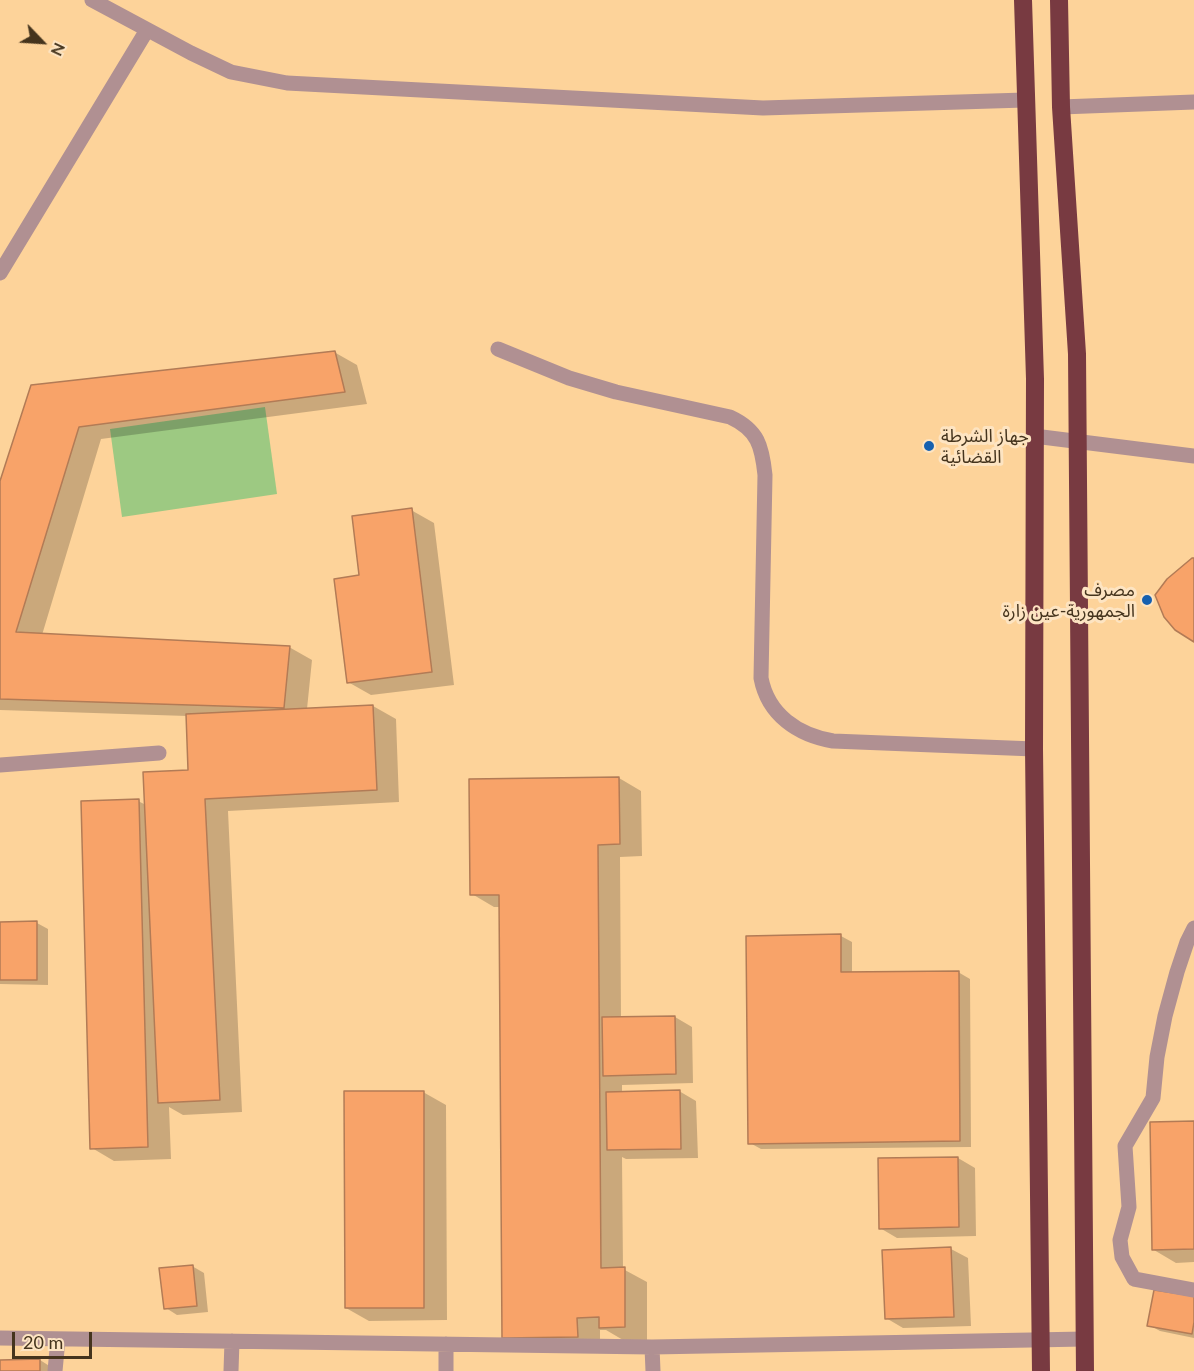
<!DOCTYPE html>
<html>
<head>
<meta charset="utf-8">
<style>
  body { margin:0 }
  #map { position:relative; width:1194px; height:1371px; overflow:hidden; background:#fdd39a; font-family:Lato,sans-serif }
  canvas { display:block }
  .north { position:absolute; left:12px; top:12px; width:60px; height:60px; -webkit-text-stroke:4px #fde4c2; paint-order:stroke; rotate:115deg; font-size:16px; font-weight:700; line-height:24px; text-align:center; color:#45341d }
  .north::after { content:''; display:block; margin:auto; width:21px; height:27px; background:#45341d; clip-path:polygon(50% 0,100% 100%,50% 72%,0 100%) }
  .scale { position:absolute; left:12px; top:1332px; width:80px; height:27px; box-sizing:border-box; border:3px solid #45341d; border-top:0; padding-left:8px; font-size:18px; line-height:21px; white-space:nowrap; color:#45341d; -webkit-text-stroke:4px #fde4c2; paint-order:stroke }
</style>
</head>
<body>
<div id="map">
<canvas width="1194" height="1371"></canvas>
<div class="north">N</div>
<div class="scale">20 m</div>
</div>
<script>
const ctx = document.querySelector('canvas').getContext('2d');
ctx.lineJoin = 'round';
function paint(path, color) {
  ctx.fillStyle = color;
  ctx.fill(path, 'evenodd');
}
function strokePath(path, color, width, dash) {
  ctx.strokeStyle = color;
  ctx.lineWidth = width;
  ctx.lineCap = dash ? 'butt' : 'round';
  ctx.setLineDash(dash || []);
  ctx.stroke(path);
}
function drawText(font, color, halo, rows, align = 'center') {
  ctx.font = font + ' Lato,"Noto Sans Arabic",sans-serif';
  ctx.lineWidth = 6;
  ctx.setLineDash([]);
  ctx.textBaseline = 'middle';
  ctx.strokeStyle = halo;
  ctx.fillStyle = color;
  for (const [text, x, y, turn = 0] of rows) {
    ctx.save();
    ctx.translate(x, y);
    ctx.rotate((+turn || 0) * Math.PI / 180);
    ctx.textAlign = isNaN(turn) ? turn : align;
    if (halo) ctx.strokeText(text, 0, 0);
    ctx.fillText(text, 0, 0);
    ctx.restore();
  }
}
paint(new Path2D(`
  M 265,407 L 277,494 L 122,517 L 110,429 Z`), '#9dc982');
paint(new Path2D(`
  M 334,352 L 357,365 L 367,404 L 101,439 L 42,635 L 289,647 L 312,660 L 307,709 L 373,706 L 396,719 L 399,802 L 228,811 L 242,1112 L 183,1115 L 169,1107 L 171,1159 L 114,1161 L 92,1148 L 138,801 L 146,805 L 190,771 L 187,716 L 0,710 L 0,486 L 32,386 Z
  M 411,510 L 434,523 L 454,685 L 371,695 L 348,682 L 361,577 Z
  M 619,778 L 641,791 L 642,856 L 620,857 L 621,1018 L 675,1017 L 692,1027 L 693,1083 L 622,1085 L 622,1093 L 679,1091 L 696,1101 L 698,1158 L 626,1159 L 622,1157 L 623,1269 L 647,1282 L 647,1340 L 623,1340 L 606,1330 L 600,1330 L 600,1349 L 504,1337 L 501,907 L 494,907 L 472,894 Z
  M 0,923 L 37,923 L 48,929 L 48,985 L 0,984 Z
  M 841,936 L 852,942 L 852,974 L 958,972 L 970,979 L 971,1147 L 761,1149 L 750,1143 Z
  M 423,1092 L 446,1105 L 447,1320 L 369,1321 L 346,1308 Z
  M 1194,1123 L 1194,1262 L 1176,1263 L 1154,1250 Z
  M 958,1158 L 975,1168 L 976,1236 L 897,1238 L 880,1228 Z
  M 951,1249 L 968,1258 L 971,1326 L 903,1328 L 886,1318 L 884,1251 Z
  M 192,1266 L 204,1273 L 208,1312 L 177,1315 L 166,1308 Z
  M 1194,1298 L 1194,1338 L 1160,1331 L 1149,1325 Z
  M 40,1360 L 51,1367 L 51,1371 L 0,1371 L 0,1362 Z`), '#0003');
const building = new Path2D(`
  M 335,351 L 345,392 L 79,427 L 16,632 L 290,646 L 284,708 L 0,699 L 0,481 L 31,385 Z
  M 412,508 L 432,672 L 347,683 L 334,579 L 359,575 L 352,516 Z
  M 1192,558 L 1194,558 L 1194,642 L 1175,630 L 1164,617 L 1155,595 L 1167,579 Z
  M 373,705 L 377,790 L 205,799 L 220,1100 L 158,1103 L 143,772 L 188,770 L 186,714 Z
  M 619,777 L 620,844 L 598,845 L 601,1268 L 625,1267 L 625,1327 L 599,1328 L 599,1317 L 577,1318 L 578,1337 L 502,1338 L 499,895 L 470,895 L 469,779 Z
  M 139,799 L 148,1147 L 90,1149 L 81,801 Z
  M 37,921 L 37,980 L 0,980 L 0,922 Z
  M 841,934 L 841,972 L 959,971 L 960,1141 L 748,1144 L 746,936 Z
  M 675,1016 L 676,1074 L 603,1076 L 602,1017 Z
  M 680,1090 L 681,1149 L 607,1150 L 606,1092 Z
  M 344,1091 L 424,1091 L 424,1308 L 345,1308 Z
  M 1194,1121 L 1194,1249 L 1152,1250 L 1150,1122 Z
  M 958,1157 L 959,1227 L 879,1229 L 878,1158 Z
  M 951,1247 L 954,1317 L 885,1319 L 882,1250 Z
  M 193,1265 L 197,1306 L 164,1309 L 159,1268 Z
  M 1154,1290 L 1194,1296 L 1194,1322 L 1192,1334 L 1147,1326 Z
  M 40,1359 L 40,1371 L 0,1371 L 0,1360 Z`);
paint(building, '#f8a369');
strokePath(building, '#b27b56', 1.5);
strokePath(new Path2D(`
  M 92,0 L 191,53 L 231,72 L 287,83 L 763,108 L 1025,100
  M 1061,107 L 1194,102
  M 0,273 L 147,30
  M 498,349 L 569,378 L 616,392 L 730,417 C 758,430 762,446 765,475 L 761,678 C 768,715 798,735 833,741 L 1034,749
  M 1034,436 L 1194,456
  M 0,765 L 159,753
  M 1194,928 L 1187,942 L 1177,972 L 1165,1016 L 1157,1057 L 1153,1098 L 1125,1146 L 1129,1207 L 1120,1240 L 1122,1257 L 1134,1279 L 1194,1290
  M 0,1338 L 652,1347 L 1085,1339
  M 652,1347 L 653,1371
  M 55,1371 L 58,1339
  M 231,1371 L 232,1341
  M 446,1371 L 446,1344`), '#b09092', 15);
strokePath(new Path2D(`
  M 1023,0 L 1035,379 L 1034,749 L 1041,1371
  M 1059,0 L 1061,107 L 1077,354 L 1085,1371`), '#783a41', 18);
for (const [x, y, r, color] of [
  [929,446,6,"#1660af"],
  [1147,600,6,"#1660af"]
]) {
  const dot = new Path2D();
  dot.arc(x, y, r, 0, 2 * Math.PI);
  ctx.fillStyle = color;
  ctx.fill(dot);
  strokePath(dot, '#fde4c2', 2);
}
drawText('18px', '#45341d', '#fde4c2', [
  ["جهاز الشرطة",941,436],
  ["القضائية",941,457],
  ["مصرف",1135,590,"right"],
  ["الجمهورية-عين زارة",1135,611,"right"]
], 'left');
</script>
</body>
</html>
